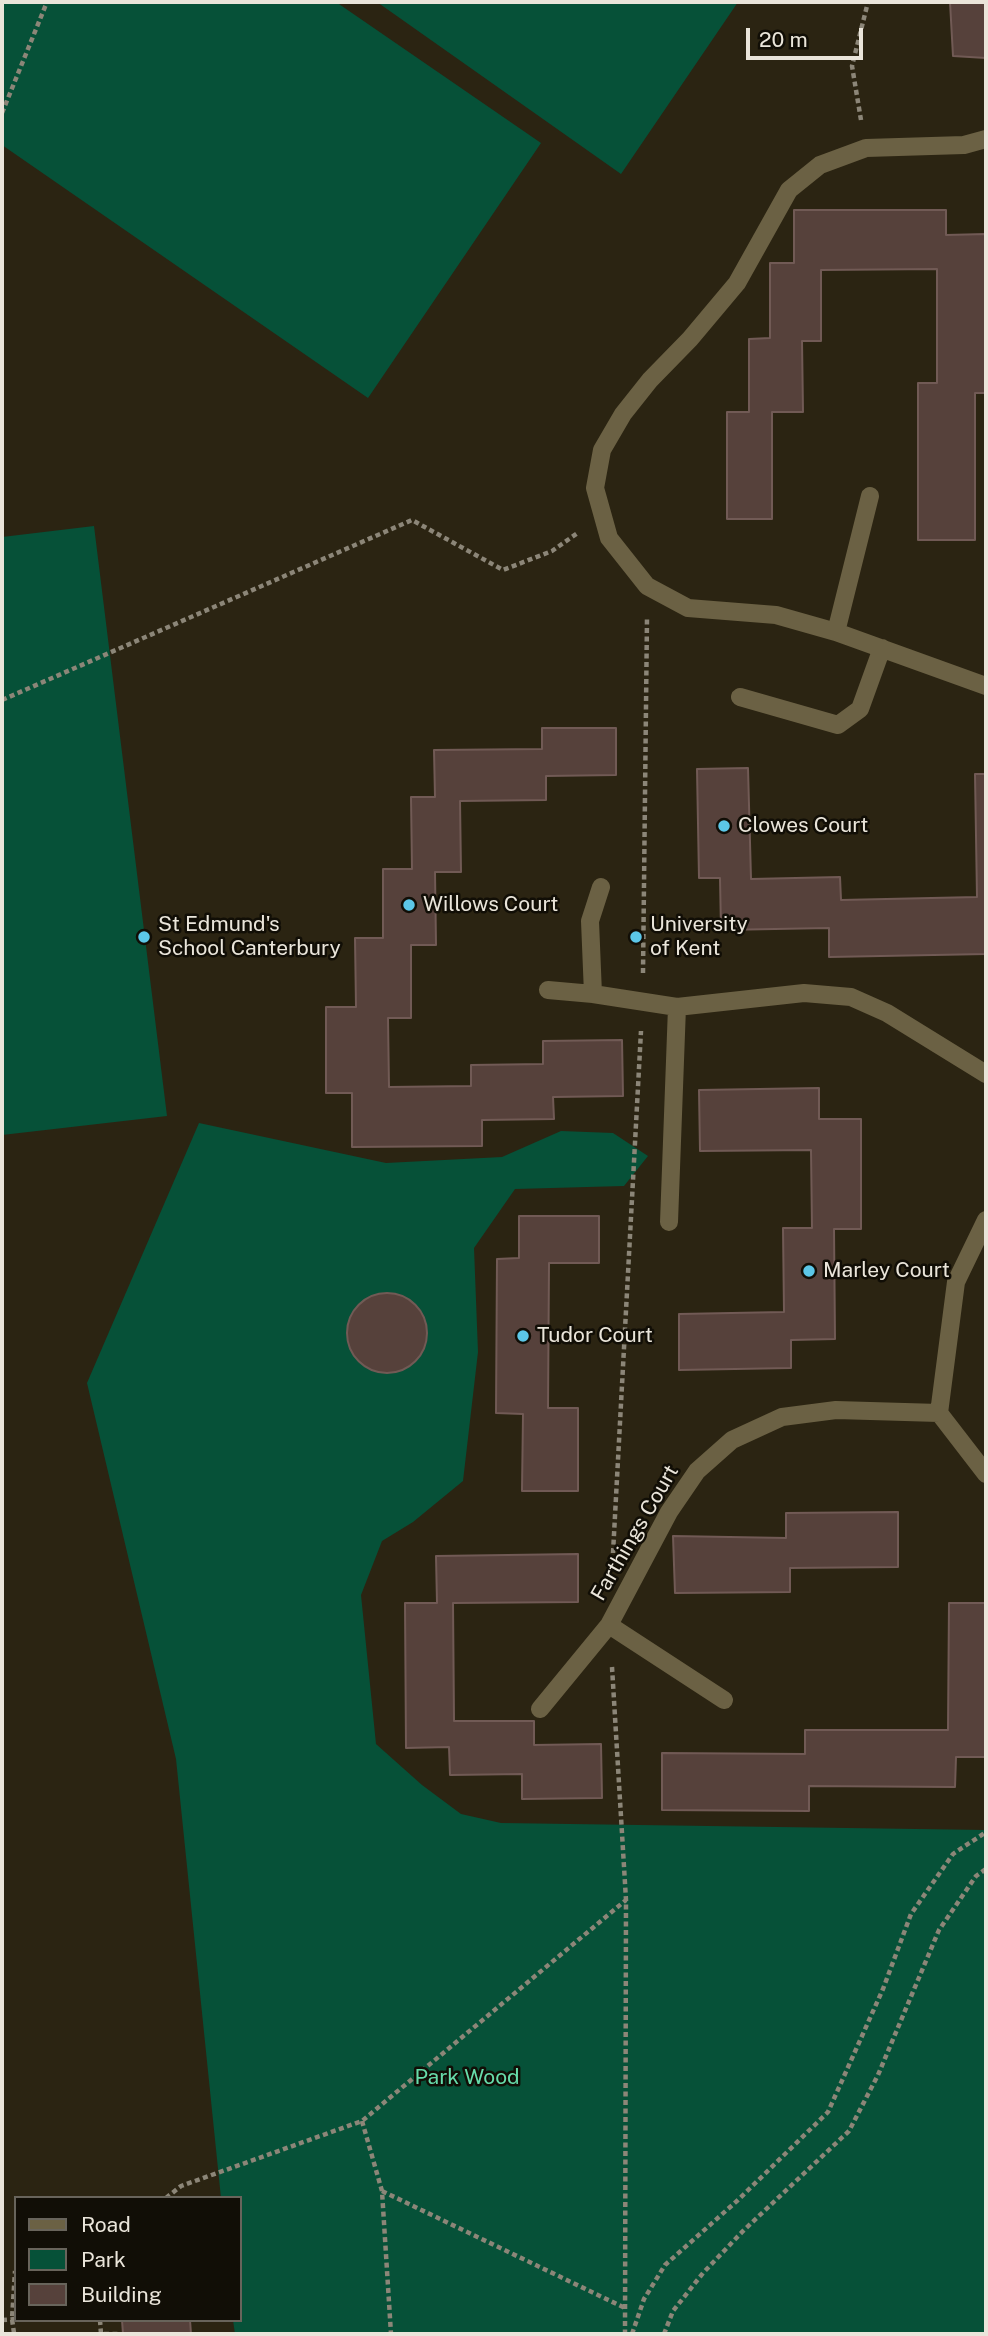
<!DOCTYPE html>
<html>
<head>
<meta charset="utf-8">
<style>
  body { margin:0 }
  #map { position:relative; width:988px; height:2336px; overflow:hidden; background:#2b2412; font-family:"Public Sans",sans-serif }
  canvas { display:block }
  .frame { position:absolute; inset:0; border:4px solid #eae5da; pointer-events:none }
  .legend { position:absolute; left:14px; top:2196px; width:228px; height:126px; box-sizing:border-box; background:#110e06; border:2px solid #68645b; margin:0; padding:9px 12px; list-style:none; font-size:21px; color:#eae5da }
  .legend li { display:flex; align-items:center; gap:14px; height:35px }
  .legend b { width:35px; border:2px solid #68645b }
  .scale { position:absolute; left:746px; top:28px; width:117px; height:32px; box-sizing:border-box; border:4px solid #eae5da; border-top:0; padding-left:9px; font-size:21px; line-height:24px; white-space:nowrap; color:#eae5da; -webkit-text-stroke:5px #110e06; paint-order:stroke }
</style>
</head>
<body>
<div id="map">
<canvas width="988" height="2336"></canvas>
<div class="frame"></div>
<ul class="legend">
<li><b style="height:9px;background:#6b6144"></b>Road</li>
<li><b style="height:19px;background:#065138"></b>Park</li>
<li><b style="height:19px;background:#56413b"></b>Building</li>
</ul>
<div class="scale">20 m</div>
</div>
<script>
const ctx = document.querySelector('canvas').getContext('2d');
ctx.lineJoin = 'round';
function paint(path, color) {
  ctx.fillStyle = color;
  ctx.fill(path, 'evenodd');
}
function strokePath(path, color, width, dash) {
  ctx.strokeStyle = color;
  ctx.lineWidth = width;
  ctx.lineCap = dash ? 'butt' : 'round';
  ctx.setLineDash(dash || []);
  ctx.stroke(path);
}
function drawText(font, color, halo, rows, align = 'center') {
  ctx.font = font + ' "Public Sans",sans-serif';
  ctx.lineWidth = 5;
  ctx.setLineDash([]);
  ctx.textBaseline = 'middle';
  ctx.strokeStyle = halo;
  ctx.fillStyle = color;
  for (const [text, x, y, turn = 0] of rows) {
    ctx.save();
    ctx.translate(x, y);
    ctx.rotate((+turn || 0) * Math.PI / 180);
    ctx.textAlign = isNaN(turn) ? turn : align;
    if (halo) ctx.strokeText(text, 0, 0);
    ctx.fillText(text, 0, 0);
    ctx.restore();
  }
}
paint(new Path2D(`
  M 2,2 L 336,2 L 541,143 L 368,398 L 2,145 Z
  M 377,2 L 738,2 L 621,174 Z
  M 94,526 L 167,1116 L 2,1135 L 2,537 Z
  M 199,1123 L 386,1163 L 502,1157 L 561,1131 L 613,1133 L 648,1156 L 624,1186 L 515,1189 L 474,1248 L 478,1352 L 463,1481 L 413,1522 L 382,1541 L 361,1595 L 376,1744 L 422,1785 L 461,1814 L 501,1823 L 986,1830 L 986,2334 L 235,2334 L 233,2320 L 240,2320 L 240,2198 L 221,2198 L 176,1759 L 87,1383 Z`), '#065138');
const building = new Path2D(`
  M 950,2 L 986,2 L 986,58 L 953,56 Z
  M 794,210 L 946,210 L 946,235 L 986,234 L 986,393 L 975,393 L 975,540 L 918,540 L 918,383 L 937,383 L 937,269 L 821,270 L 821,341 L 802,341 L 803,412 L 772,412 L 772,519 L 727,519 L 727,412 L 749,412 L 749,339 L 770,338 L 770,263 L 794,263 Z
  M 542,728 L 616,728 L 616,775 L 546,776 L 546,800 L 460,801 L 461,872 L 435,872 L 436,945 L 411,945 L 411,1018 L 388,1018 L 389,1087 L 471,1086 L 471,1065 L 543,1064 L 543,1041 L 622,1040 L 623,1096 L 553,1097 L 554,1119 L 482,1120 L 482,1146 L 352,1147 L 352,1093 L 326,1093 L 326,1007 L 356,1007 L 355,938 L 383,938 L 383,869 L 412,869 L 411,797 L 435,797 L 434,750 L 542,749 Z
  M 748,768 L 751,879 L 840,877 L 841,900 L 977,897 L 975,774 L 986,774 L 986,954 L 829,957 L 829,928 L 721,930 L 720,878 L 699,878 L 697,769 Z
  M 819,1088 L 819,1119 L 861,1119 L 861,1229 L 834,1229 L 835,1339 L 791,1340 L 791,1368 L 679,1370 L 679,1314 L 784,1312 L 783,1228 L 812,1228 L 811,1150 L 700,1151 L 699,1090 Z
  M 519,1216 L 599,1216 L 599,1263 L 549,1263 L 548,1408 L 578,1408 L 578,1491 L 522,1491 L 523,1414 L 496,1413 L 497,1259 L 519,1258 Z
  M347 1333a40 40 0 1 1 80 0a40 40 0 1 1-80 0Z
  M 898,1512 L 898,1567 L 790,1568 L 790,1592 L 675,1593 L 673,1536 L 786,1538 L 786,1513 Z
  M 578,1554 L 578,1602 L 453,1603 L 454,1721 L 534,1721 L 534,1745 L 601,1744 L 602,1798 L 522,1799 L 522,1774 L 450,1775 L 449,1747 L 406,1748 L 405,1603 L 437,1603 L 436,1556 Z
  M 949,1603 L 986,1603 L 986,1757 L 956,1757 L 955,1787 L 809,1786 L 809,1811 L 662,1810 L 662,1753 L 805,1754 L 805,1730 L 948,1730 Z
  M 122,2320 L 190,2320 L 191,2334 L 123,2334 Z`);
paint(building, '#56413b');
strokePath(building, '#715a55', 2);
strokePath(new Path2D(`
  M 2,113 L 47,2
  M 861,120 L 852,66 L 868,2
  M 2,700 L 412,520 L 503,570 L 552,551 L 579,532
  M 643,973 L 647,618
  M 613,1553 L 641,1031
  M 612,1667 L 626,1900 L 625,2334
  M 362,2121 L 382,2191 L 391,2334
  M 382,2191 L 625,2308
  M 166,2198 L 181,2186 L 362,2121 L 626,1900
  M 2,2320 L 16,2319
  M 100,2320 L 101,2334 L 119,2334
  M 14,2333 L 12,2319 L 15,2271
  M 632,2334 L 644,2299 L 665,2265 L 738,2200 L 828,2112 L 883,1989 L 911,1914 L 953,1854 L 986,1832
  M 664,2334 L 673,2311 L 703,2273 L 743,2231 L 849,2131 L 878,2075 L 939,1930 L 976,1876 L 986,1869`), '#8c8678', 4.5, [5, 3.5]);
strokePath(new Path2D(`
  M 986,139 L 964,145 L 866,148 L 820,165 L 789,190 L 737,283 L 690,339 L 650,380 L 623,414 L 602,450 L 595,488 L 609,538 L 647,586 L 688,608 L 776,615 L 836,632 L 986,686
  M 836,632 L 870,496
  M 740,697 L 838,725 L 860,709 L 882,648
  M 548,990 L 593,994 L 677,1007 L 804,993 L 851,997 L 887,1013 L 986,1074
  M 593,994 L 590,921 L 601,887
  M 986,1220 L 956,1282 L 939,1413 L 986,1474
  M 669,1222 L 677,1007
  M 609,1625 L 724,1700
  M 540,1709 L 609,1625 L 669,1512 L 697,1471 L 732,1440 L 782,1417 L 836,1410 L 939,1413`), '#6b6144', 18);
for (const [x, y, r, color] of [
  [724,826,7,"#5cc7e8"],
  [409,905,7,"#5cc7e8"],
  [144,937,7,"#5cc7e8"],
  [636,937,7,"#5cc7e8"],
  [809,1271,7,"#5cc7e8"],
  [523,1336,7,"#5cc7e8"]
]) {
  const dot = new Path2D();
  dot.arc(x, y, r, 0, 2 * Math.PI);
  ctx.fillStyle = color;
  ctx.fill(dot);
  strokePath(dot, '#110e06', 2.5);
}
drawText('21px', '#eae5da', '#110e06', [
  ["Clowes Court",738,826],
  ["Willows Court",423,905],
  ["St Edmund's",158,925],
  ["School Canterbury",158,949],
  ["University",650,925],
  ["of Kent",650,949],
  ["Marley Court",823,1271],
  ["Tudor Court",537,1336]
], 'left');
drawText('21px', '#eae5da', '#110e06', [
  ["Farthings Court",635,1533,-60]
]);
drawText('21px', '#67ddab', '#110e06', [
  ["Park Wood",467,2078]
]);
</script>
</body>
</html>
